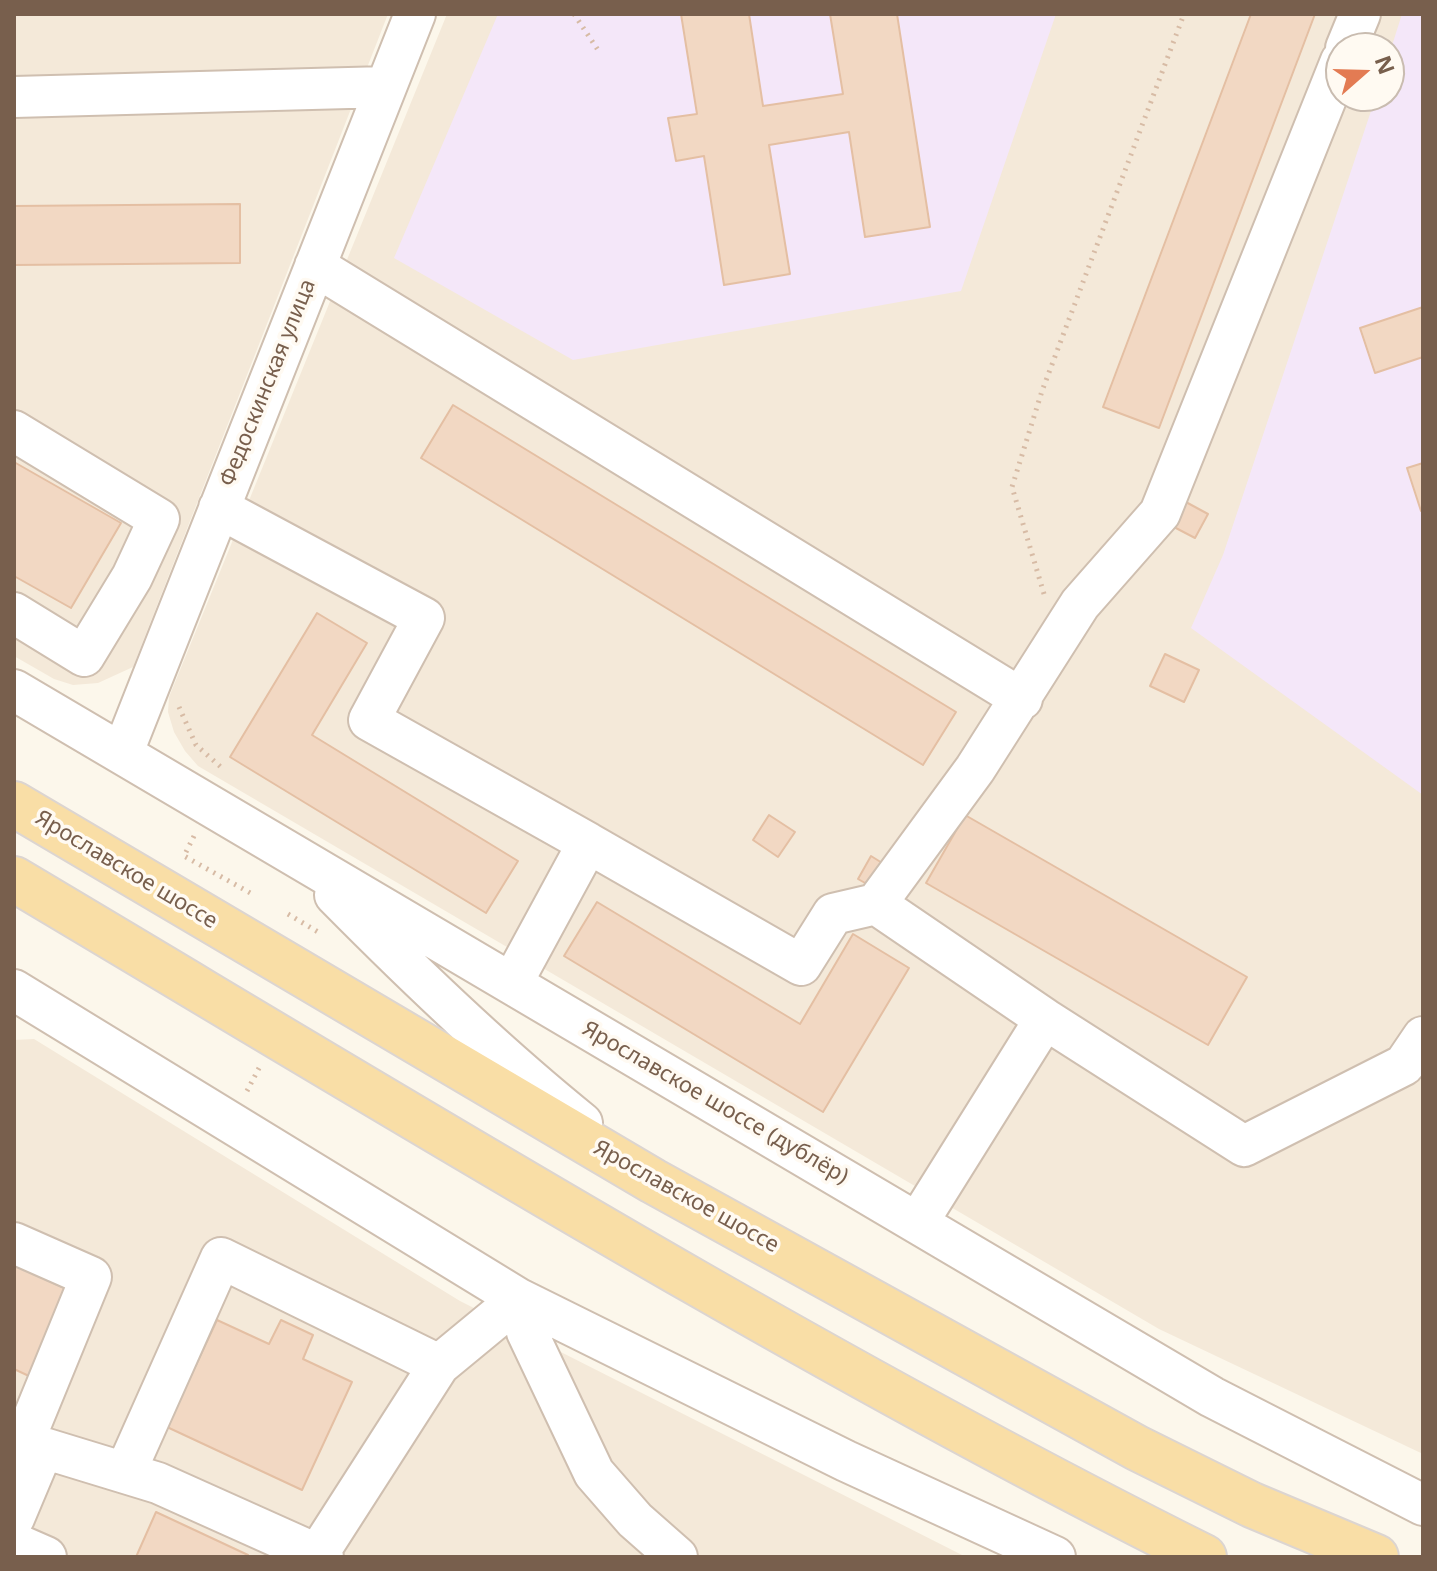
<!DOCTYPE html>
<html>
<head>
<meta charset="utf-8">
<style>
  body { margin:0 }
  #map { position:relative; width:1437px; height:1571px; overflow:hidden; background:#fcf7eb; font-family:"Noto Sans",sans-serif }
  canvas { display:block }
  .frame { position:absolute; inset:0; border:16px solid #785f4d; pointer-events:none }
  .north { position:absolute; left:1325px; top:32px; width:80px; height:80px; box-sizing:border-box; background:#fffaf2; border:2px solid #c9bcb0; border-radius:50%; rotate:70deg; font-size:22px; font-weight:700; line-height:32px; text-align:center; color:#785f4d }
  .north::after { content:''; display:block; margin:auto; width:28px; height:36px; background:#e37b53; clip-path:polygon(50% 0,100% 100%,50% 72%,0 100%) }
</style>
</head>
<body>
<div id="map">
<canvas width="1437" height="1571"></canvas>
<div class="frame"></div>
<div class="north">N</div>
</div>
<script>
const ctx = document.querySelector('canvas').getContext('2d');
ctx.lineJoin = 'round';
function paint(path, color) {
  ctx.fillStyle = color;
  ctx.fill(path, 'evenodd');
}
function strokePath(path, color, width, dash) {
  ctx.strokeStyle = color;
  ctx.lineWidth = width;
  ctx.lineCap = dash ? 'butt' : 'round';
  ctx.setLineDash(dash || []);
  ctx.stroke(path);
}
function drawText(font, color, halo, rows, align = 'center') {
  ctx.font = font + ' "Noto Sans",sans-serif';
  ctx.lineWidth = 7;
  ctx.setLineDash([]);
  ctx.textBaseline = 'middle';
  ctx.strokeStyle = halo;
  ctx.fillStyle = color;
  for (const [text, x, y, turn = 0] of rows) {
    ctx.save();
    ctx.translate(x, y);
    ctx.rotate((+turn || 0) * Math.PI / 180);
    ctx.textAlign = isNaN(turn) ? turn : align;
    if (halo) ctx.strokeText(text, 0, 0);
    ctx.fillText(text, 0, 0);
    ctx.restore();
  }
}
paint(new Path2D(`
  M 14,14 L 388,14 L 133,667 L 98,683 L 73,685 L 54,679 L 14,656 Z
  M 447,14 L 1423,14 L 1423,1454 L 1159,1329 L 198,766 L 185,751 L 174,732 L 168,712 L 169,697 ZM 1341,48 L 1389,48 L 1389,96 L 1341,96 Z
  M 34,1039 L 460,1301 L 966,1557 L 14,1557 L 14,1040 Z`), '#f4e9d9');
paint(new Path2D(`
  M 498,14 L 1056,14 L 961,291 L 573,360 L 394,258 Z
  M 1402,14 L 1423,14 L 1423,795 L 1191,628 L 1223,555 L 1376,96 L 1389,96 L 1389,55 Z`), '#f4e7f9');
const building = new Path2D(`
  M 681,14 L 749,14 L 763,106 L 843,94 L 830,14 L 897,14 L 930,227 L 865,237 L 849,132 L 769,145 L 790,274 L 724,285 L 704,156 L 676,161 L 668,118 L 697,114 Z
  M 1251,14 L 1315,14 L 1159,428 L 1103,407 Z
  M 240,204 L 240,263 L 14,265 L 14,206 Z
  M 1423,307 L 1423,357 L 1375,373 L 1360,328 Z
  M 453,405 L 956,712 L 923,765 L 421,458 Z
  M 14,462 L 121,523 L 71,608 L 14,576 Z
  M 1423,463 L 1423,511 L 1421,511 L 1407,468 Z
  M 1184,501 L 1208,514 L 1195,538 L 1172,526 Z
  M 317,613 L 367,643 L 312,735 L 518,861 L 486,913 L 230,757 Z
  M 1165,654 L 1199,670 L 1184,702 L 1150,686 Z
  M 769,815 L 795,832 L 778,857 L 753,840 Z
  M 965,815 L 1247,977 L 1208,1045 L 926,883 Z
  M 871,856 L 887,866 L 874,888 L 858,879 Z
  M 597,902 L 800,1024 L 853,934 L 909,968 L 823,1112 L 564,956 Z
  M 14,1265 L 71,1291 L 31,1377 L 14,1369 Z
  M 217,1320 L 269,1344 L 281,1320 L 313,1335 L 303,1359 L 352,1382 L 302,1490 L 167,1427 Z
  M 156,1512 L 248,1555 L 247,1557 L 136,1557 Z`);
paint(building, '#f2d8c3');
strokePath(building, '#e4bfa3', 2);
const minor = new Path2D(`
  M 1346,48 L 1360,14
  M 14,97 L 386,87
  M 315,266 L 1022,699
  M 14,431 L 159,519 L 132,577 L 84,656 L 14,613
  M 219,508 L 424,618 L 369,720 L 588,843
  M 14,690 L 1212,1397 L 1423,1505
  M 123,752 L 415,14
  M 335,895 C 414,975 494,1052 582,1123
  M 876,904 L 1045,1019
  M 512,983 L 588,843 L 801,965 L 833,914 L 876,904 L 975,769 L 1080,604 L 1160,513 L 1341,61
  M 14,990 L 519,1299 L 846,1461 L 1055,1557
  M 918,1222 L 1045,1019 L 1244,1146 L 1404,1065 L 1423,1037
  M 14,1243 L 91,1277 L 23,1443
  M 519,1299 L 527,1332 L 594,1473 L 635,1520 L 677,1557
  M 14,1439 L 158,1483 L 323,1557
  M 125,1473 L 221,1258 L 439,1365
  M 14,1518 L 43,1449
  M 14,1543 L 46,1557
  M 319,1552 L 439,1365 L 519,1299`);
const major = new Path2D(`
  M 14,804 L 653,1181 L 1137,1448 L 1252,1505 L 1376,1557
  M 14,879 C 406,1112 796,1353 1204,1557`);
strokePath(minor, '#cfbfb0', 44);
strokePath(major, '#dcd5d1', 48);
strokePath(new Path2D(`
  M 574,14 L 598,50
  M 1044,594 L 1012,487 L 1042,391 L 1184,14
  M 179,707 L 196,745 L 223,769
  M 194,836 L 184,856 L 254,895
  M 288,914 L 318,932
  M 247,1091 L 259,1068`), '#d7bba5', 5, [2, 6]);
strokePath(minor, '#fff', 40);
strokePath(major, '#f9dea6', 44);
drawText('22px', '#785f4d', '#fffaf2', [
  ["Федоскинская улица",268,383,-68],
  ["Ярославское шоссе",126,870,31],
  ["Ярославское шоссе (дублёр)",715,1103,30],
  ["Ярославское шоссе",686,1197,29]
]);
</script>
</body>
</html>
